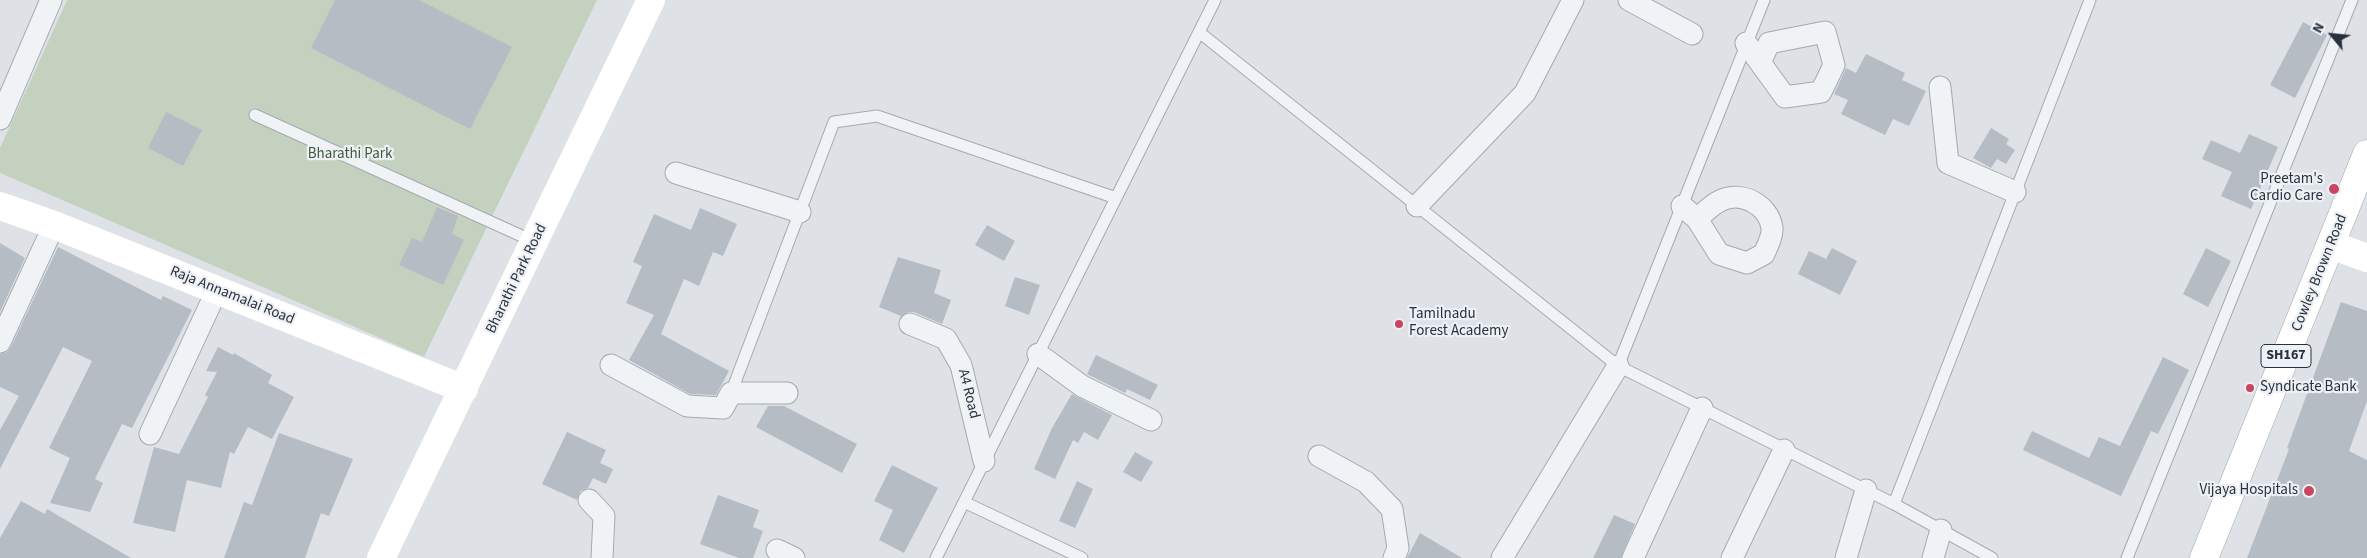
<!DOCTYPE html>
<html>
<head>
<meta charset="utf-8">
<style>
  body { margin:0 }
  #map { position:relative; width:2367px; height:558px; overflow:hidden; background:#dee2e7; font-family:"Source Sans 3",sans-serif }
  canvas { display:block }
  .north { position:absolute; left:2307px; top:10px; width:50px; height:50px; -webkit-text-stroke:4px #edf1f5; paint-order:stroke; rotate:298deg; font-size:14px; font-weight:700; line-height:20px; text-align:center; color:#28313d }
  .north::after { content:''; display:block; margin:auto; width:18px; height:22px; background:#28313d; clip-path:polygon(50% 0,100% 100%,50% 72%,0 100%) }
</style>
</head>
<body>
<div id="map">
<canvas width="2367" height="558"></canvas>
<div class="north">N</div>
</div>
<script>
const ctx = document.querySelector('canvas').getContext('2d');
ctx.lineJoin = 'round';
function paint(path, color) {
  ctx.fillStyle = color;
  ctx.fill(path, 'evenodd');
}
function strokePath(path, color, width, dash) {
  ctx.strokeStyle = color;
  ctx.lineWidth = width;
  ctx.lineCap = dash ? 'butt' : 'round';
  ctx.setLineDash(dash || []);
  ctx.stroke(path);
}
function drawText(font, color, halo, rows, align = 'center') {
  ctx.font = font + ' "Source Sans 3",sans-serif';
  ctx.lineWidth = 4.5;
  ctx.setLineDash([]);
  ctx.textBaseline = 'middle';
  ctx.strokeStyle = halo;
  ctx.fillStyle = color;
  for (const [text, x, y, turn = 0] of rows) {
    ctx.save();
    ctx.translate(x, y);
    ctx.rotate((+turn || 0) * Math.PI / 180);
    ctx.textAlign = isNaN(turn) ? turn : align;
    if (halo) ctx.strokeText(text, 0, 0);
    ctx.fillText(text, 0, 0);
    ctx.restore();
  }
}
paint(new Path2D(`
  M 67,0 L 597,0 L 424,357 L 0,173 L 0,148 Z`), '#c5d1bf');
paint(new Path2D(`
  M 335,0 L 419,0 L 512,47 L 470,129 L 311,48 Z
  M 2303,22 L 2327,35 L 2295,98 L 2270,85 Z
  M 1866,54 L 1905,73 L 1902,80 L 1926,91 L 1909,126 L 1893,119 L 1885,135 L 1841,114 L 1848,100 L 1834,94 L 1846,68 L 1856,73 Z
  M 166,112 L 202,130 L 183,166 L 148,148 Z
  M 1991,128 L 2009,139 L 2006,144 L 2015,150 L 2006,164 L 1997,159 L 1991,168 L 1973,158 Z
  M 2249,134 L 2278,147 L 2251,209 L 2221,196 L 2232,172 L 2202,159 L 2211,140 L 2240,153 Z
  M 437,207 L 458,216 L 452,234 L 464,240 L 443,285 L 399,265 L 412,238 L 422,242 Z
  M 700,208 L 737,224 L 723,256 L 713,252 L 699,286 L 684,279 L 661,334 L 729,371 L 716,395 L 690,394 L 629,360 L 654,315 L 626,303 L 642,266 L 633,262 L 654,214 L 691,230 Z
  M 987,225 L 1015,241 L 1004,261 L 975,245 Z
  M 0,243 L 25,258 L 0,312 Z
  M 58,247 L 161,300 L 163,296 L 192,310 L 132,428 L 122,424 L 95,479 L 103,483 L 90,512 L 50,503 L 70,458 L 49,448 L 92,361 L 63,347 L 0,469 L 0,430 L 19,396 L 0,387 L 0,354 L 7,352 L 11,347 Z
  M 1832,248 L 1857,261 L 1840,295 L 1798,274 L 1809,251 L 1826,259 Z
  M 2206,248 L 2231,261 L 2208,307 L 2183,294 Z
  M 898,257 L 941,270 L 934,293 L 951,300 L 942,324 L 914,312 L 908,312 L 901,316 L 879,307 Z
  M 1015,277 L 1040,285 L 1029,315 L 1005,306 Z
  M 2341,302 L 2367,311 L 2367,401 L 2349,451 L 2367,460 L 2367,558 L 2247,558 L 2289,449 L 2287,448 Z
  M 218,347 L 233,355 L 234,353 L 272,375 L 268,383 L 294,397 L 272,439 L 248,427 L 234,454 L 230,452 L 221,488 L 187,480 L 175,532 L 133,523 L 154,447 L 179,454 L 208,397 L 205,395 L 217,372 L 206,371 Z
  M 1096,355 L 1158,385 L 1150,400 L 1127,389 L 1125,393 L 1087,374 Z
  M 2163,357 L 2189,370 L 2158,434 L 2151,431 L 2121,496 L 2023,450 L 2032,431 L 2089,458 L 2099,437 L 2120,446 Z
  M 1072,394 L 1112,415 L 1098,440 L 1084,432 L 1078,443 L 1073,440 L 1055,479 L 1034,469 L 1052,428 Z
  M 768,406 L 784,406 L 857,444 L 842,473 L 756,427 Z
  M 567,432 L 606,450 L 600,463 L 613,469 L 606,484 L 593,478 L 588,488 L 580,491 L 577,500 L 542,484 Z
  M 279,433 L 353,459 L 329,516 L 321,513 L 305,558 L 224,558 L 244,502 L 252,505 Z
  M 1135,452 L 1153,462 L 1141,482 L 1123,472 Z
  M 892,465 L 938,488 L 904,553 L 879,540 L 893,510 L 874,501 Z
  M 1077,481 L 1093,489 L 1075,528 L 1059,521 Z
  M 718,495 L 759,510 L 753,527 L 763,531 L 753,558 L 739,558 L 700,544 Z
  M 21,501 L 45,514 L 47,509 L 131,558 L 0,558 L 0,538 Z
  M 1614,515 L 1635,524 L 1621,558 L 1593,558 Z
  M 1420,533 L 1462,558 L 1407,558 Z`), '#b5bcc4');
const lane = new Path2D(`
  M 1199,32 L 1618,366 L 1894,504 L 1992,558
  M 255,115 L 535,242
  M 1618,366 L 1764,0
  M 731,393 L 834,122 L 877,116 L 1116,198
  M 964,502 L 1082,558
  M 1894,504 L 2090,0
  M 936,558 L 1215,0
  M 2127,558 L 2352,0`);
const street = new Path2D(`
  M 1629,0 L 1692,34
  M 1746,43 L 1785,97 L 1821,92 L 1834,65 L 1825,32 L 1769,43 L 1761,61
  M 1940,87 L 1948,163 L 2015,192
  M 0,119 L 51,0
  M 676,173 L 800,212
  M 1417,206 L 1525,93 L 1573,0
  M 1682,206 L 1697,219 L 1719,254 L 1747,263 L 1764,254 C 1767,247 1773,235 1772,228 C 1769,205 1742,191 1722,200 C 1712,204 1704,213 1697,219
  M 910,324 L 946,339 L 961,365 L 984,461
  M 0,342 L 54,225
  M 1038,354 L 1082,386 L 1151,420
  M 611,365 L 687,406 L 723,408 L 731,393 L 787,393
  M 150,434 L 217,290
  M 1319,456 L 1366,482 L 1392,509 L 1398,548 L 1394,558
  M 589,500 L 604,516 L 602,558
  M 777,550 L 794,558
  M 1502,558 L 1618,366
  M 1633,558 L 1702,408
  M 1732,558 L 1784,450
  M 1846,558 L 1866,490
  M 1933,558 L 1941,530`);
const primary = new Path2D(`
  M 2204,558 L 2367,154`);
strokePath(lane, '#a4a9b1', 13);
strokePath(street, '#a4a9b1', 23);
strokePath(primary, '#9ea7b2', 29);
strokePath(lane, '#f0f3f6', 11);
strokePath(street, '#f0f3f6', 21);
strokePath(new Path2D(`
  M 0,206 L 54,225 L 464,389
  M 2331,245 L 2367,258
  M 381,558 L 651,0`), '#fff', 28);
strokePath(primary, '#fff', 28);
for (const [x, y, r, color] of [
  [2334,189,6,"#ca4561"],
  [1399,324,5,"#ca4561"],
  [2250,388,5,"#ca4561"],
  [2309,491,6,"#ca4561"]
]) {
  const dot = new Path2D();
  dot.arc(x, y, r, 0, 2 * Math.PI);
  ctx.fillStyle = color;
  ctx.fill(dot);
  strokePath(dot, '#edf1f5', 2);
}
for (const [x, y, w] of [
  [2286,356,50]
]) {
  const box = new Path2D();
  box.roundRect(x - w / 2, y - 11.5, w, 23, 4);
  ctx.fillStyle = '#edf1f5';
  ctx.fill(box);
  strokePath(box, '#28313d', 1);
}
drawText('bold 14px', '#28313d', null, [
  ["SH167",2286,356]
]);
drawText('15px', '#3e5935', '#edf1f5', [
  ["Bharathi Park",350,155]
]);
drawText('15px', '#28313d', '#edf1f5', [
  ["Preetam's",2323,180],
  ["Cardio Care",2323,197],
  ["Tamilnadu",1409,315,"left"],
  ["Forest Academy",1409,332,"left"],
  ["Syndicate Bank",2260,388,"left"],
  ["Vijaya Hospitals",2298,491]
], 'right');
drawText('15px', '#28313d', '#edf1f5', [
  ["Cowley Brown Road",2320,273,-68],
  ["Bharathi Park Road",517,279,-64],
  ["Raja Annamalai Road",232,296,22],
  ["A4 Road",968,394,76]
]);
</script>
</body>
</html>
